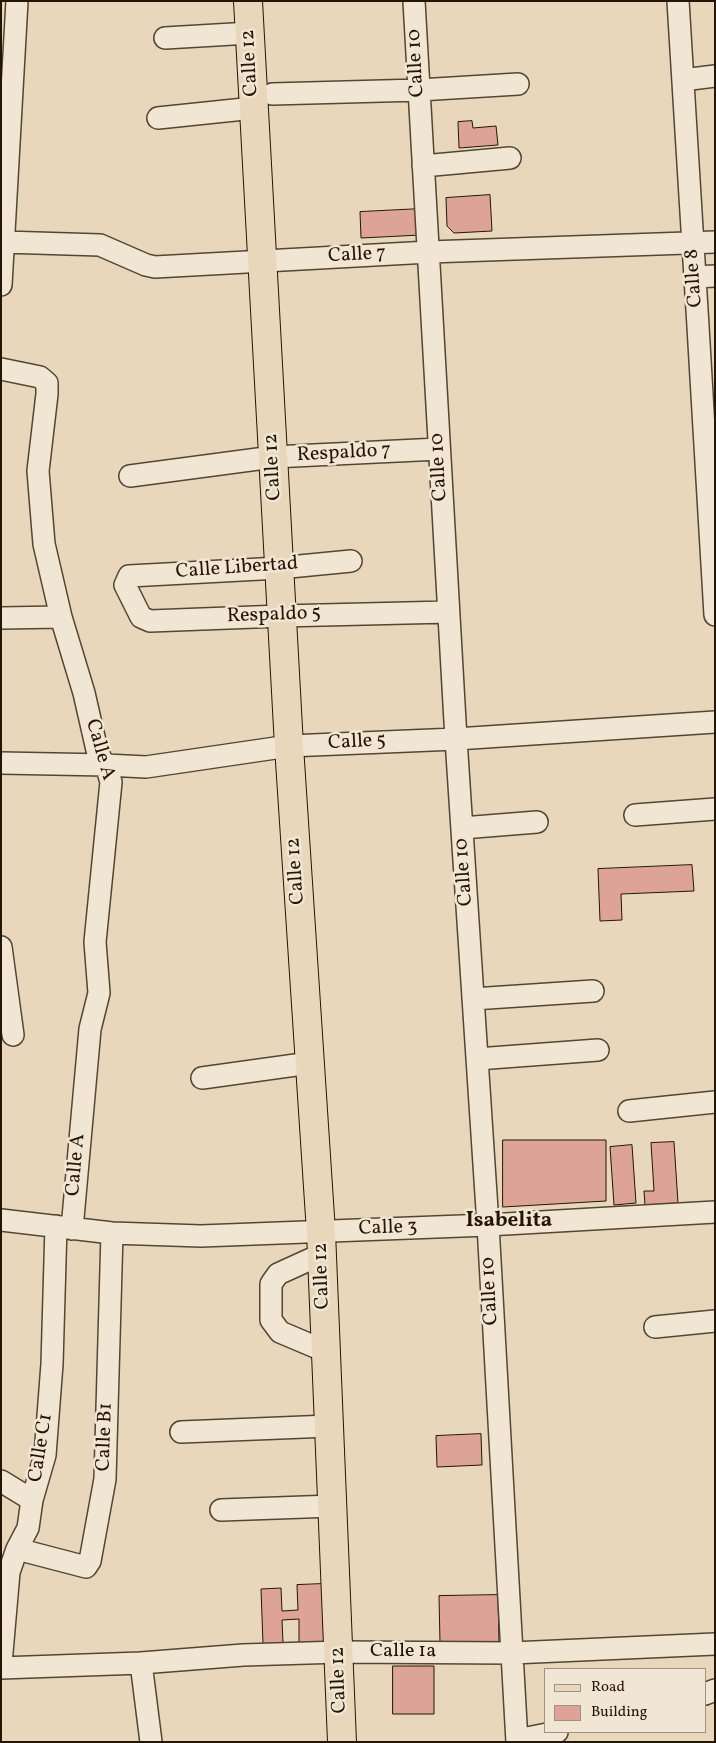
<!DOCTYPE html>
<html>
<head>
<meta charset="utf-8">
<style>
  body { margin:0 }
  #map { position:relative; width:716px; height:1743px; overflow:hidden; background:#e9d7bb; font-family:Vollkorn,serif }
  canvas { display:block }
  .frame { position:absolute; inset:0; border:2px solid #231605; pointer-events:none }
  .legend { position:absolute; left:544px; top:1668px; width:162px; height:65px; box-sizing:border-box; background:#f1e5d3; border:1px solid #9f9281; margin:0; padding:6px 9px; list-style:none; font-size:15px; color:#231605 }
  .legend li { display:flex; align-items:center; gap:10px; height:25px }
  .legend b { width:25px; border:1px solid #9f9281 }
</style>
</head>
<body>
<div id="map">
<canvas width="716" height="1743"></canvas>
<div class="frame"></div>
<ul class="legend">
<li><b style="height:6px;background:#e9d7bb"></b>Road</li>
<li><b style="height:14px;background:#dca396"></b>Building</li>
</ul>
</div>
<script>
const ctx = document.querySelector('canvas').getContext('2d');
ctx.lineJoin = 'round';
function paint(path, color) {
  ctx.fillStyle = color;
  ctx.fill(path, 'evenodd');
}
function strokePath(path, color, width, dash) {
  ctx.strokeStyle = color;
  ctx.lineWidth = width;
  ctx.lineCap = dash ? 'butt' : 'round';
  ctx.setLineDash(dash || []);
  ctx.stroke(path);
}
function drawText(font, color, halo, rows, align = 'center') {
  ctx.font = font + ' Vollkorn,serif';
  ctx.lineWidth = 5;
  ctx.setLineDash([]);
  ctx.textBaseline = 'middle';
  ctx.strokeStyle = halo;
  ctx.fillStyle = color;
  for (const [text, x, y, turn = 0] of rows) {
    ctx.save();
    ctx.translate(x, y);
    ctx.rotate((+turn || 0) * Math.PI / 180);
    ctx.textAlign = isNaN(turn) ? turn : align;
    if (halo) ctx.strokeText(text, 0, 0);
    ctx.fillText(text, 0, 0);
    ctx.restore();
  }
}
const building = new Path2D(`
  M 472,121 L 473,128 L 496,126 L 498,145 L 459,148 L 458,122 Z
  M 490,195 L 492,231 L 454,233 L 447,226 L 446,198 Z
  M 420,209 L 421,235 L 361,238 L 360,212 Z
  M 692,865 L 694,891 L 621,894 L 622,920 L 600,921 L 598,869 Z
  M 503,1140 L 606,1140 L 606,1201 L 503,1207 Z
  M 674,1142 L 678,1203 L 645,1205 L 644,1191 L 654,1191 L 651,1143 Z
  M 632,1145 L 636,1203 L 614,1205 L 610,1147 Z
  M 481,1434 L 482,1465 L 437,1467 L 436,1436 Z
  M 322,1584 L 324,1643 L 299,1644 L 299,1619 L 282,1620 L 283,1643 L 263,1644 L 261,1589 L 281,1588 L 282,1611 L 298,1610 L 297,1585 Z
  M 498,1595 L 499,1642 L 440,1643 L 439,1596 Z
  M 393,1666 L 434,1666 L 434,1714 L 393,1714 Z`);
paint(building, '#dca396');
strokePath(building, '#231605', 1);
const minor = new Path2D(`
  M 414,1 L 456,739 L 488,1225 L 517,1742
  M 678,1 C 690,206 704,410 715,615
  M 165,38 L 250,33
  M 683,80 L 715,76
  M 272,94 L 419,90 L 518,84
  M 158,118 L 254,108
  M 423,166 L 510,158
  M 4,242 L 100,245 L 146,265 L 155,267 L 429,252 L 715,242
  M 695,277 L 715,276
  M 1,285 L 17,1
  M 1,369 L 40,377 L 47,383 L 47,394 L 38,471 L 44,544 L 61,617 L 84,693 L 97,750 L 101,759 L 106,765 L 111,782 L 95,942 L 99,993 L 90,1029 L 72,1229
  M 130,476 L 273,457 L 439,449
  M 351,561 L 279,568 L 129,576 L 125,585 L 141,617 L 150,621 L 281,616 L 448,612
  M 1,618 L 61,617
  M 1,763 L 106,765 L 146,767 L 289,746 L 456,739 L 715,722
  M 635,815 L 715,809
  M 462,828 L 537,822
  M 1,947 L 13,1035
  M 473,999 L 593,991
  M 477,1059 L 598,1050
  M 202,1078 L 310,1063
  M 629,1111 L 715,1102
  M 1,1220 L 112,1233 L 201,1236 L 488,1225 L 715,1212
  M 322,1254 L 278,1274 L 271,1284 L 271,1320 L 280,1332 L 325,1351
  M 655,1327 L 715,1321
  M 181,1432 L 329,1426
  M 1,1481 L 32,1500
  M 221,1510 L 333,1506
  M 17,1549 L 86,1567 L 90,1561 L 105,1479 L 112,1233
  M 141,1663 L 151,1742
  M 1,1664 L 9,1572 L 17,1549 L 28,1528 L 32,1500 L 45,1455 L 52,1364 L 56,1226
  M 1,1668 L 141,1663 L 243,1655 L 340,1652 L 512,1653 L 715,1644
  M 705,1694 L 715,1690
  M 517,1740 L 557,1732`);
const major = new Path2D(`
  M 248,1 L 289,746 L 321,1232 L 342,1742`);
strokePath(minor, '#544632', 24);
strokePath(major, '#231605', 30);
strokePath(minor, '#f1e5d3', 21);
strokePath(major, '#e9d7bb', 28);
drawText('20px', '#231605', '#f1e5d3', [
  ["Calle 12",251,63,-93],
  ["Calle 10",417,63,-93],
  ["Calle 7",357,256,-3],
  ["Calle 8",695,278,-94],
  ["Respaldo 7",344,454,-3],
  ["Calle 12",274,467,-93],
  ["Calle 10",440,467,-93],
  ["Calle Libertad",237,569,-4],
  ["Respaldo 5",274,616,-2],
  ["Calle 5",357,743,-3],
  ["Calle A",99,750,74],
  ["Calle 12",297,871,-94],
  ["Calle 10",465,872,-94],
  ["Calle A",77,1165,-85],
  ["Calle 3",388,1229,-2],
  ["Calle 12",323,1276,-92],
  ["Calle 10",491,1291,-93],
  ["Calle B1",106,1437,-88],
  ["Calle C1",42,1448,-81],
  ["Calle 1a",403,1652],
  ["Calle 12",340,1680,-92]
]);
drawText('bold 21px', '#231605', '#f1e5d3', [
  ["Isabelita",509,1222]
]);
</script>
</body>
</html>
